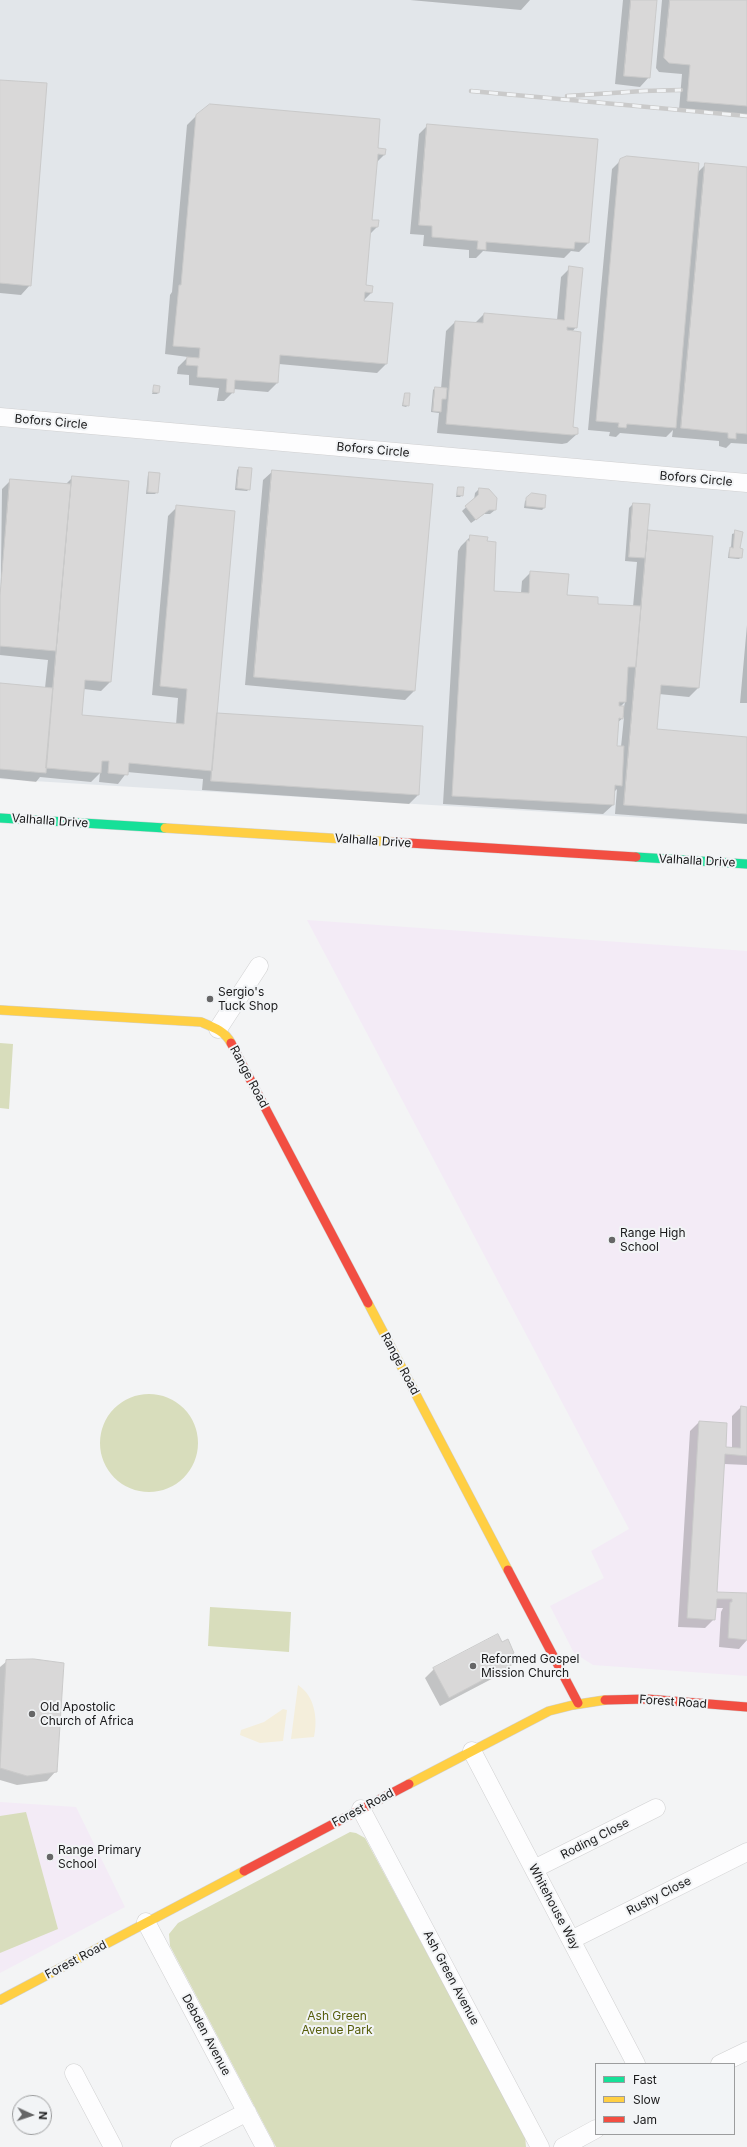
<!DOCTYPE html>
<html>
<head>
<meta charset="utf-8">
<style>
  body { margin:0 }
  #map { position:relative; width:747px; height:2147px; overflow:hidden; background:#f3f4f5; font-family:Inter,sans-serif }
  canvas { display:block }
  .legend { position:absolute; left:595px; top:2063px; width:140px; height:72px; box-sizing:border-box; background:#f2f4f6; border:1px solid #9c9d9e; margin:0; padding:5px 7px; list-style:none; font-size:12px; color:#1a1a1b }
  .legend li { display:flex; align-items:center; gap:8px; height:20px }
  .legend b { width:20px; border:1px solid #9c9d9e }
  .north { position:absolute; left:12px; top:2095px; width:40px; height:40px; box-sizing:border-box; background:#f2f4f6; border:1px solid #9c9d9e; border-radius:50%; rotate:93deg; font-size:11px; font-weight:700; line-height:16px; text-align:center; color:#1a1a1b }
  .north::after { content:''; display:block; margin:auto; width:14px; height:18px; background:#666667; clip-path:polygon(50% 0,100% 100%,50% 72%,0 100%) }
</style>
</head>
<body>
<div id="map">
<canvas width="747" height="2147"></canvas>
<ul class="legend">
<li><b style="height:5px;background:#16e098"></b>Fast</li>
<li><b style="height:5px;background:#ffcf43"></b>Slow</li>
<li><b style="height:5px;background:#f24e42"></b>Jam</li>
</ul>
<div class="north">N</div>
</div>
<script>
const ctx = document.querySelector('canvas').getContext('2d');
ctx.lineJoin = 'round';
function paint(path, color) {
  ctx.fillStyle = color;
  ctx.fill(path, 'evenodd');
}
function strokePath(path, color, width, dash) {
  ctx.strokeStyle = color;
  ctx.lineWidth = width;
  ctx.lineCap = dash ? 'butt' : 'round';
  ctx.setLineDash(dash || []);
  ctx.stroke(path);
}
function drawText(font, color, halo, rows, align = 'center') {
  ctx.font = font + ' Inter,sans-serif';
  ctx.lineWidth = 4;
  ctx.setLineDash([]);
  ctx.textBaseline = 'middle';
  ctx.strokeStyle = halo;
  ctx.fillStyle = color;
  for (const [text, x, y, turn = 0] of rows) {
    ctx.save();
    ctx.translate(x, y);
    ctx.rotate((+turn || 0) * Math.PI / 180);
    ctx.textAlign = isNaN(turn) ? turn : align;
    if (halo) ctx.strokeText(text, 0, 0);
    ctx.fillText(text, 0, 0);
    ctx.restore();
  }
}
paint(new Path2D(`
  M 0,0 L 747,0 L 747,824 L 0,779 Z`), '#e2e6ea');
paint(new Path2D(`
  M 307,920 L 747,951 L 747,1676 L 593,1665 L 574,1653 L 550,1606 L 604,1578 L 591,1551 L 629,1529 Z
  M 0,1802 L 76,1807 L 125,1907 L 0,1973 Z`), '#f3ebf6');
paint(new Path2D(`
  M 0,1043 L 13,1044 L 9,1109 L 0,1108 Z
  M100 1443a49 49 0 1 1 98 0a49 49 0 1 1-98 0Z
  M 210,1607 L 291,1612 L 289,1652 L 208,1646 Z
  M 26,1812 L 58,1929 L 0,1953 L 0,1816 Z
  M 350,1832 L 356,1833 L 365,1838 L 525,2135 L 526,2147 L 276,2147 L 170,1946 L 169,1934 L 178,1923 Z`), '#d8ddbc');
paint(new Path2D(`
  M 298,1685 C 315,1696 318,1719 314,1737 L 291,1739 Z
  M 283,1709 L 287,1710 L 283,1741 L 260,1743 L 240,1735 L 241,1730 L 264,1722 Z`), '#f4eedb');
paint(new Path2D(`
  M 410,0 L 530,0 L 521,10 Z
  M 623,0 L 656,0 L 649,77 L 640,87 L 615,84 Z
  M 662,0 L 747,0 L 747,116 L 679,110 L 682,74 L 659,72 L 656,68 Z
  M 0,81 L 30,285 L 21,295 L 0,293 Z
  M 197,115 L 377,149 L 384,155 L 376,163 L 371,221 L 377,227 L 369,235 L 365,286 L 372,292 L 362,302 L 386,364 L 377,373 L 279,364 L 277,383 L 268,392 L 233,389 L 233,392 L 224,401 L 217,401 L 219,388 L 189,385 L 189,375 L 177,374 L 178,367 L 188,357 L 165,354 L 170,295 L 172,292 L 187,125 Z
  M 428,125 L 588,243 L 579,252 L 571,251 L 564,258 L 483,251 L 476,258 L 469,258 L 469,250 L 423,246 L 424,235 L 410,234 L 419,134 Z
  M 621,160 L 697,173 L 706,164 L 747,168 L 747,444 L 731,443 L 726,448 L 719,446 L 719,441 L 672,437 L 673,430 L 666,437 L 620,433 L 616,437 L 609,436 L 610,432 L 588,430 L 612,169 Z
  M 570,268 L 576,327 L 572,332 L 572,428 L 577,434 L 567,443 L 562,444 L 437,433 L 439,413 L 431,412 L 433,390 L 435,388 L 441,389 L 446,331 L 455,322 L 475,323 L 484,314 L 557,320 L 561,277 Z
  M 155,386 L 159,392 L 157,394 L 152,394 Z
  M 405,394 L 408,405 L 406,407 L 402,406 Z
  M 239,468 L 249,489 L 247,491 L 235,490 L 237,470 Z
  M 273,471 L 414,691 L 405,700 L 245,685 L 263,480 Z
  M 150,473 L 157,492 L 155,494 L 146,494 L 148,475 Z
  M 73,477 L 110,682 L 101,691 L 84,689 L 81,716 L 176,725 L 178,698 L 152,695 L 168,516 L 177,507 L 216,714 L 418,795 L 409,804 L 202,790 L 203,779 L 127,772 L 118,784 L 99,782 L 100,773 L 91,782 L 40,777 L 36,782 L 0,778 L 0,684 L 45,688 L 48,660 L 0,655 L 2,489 L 11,480 L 65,485 Z
  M 459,488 L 462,495 L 460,497 L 456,497 Z
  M 479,489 L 495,510 L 490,514 L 484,514 L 471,523 L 462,511 L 474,500 L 475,493 Z
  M 532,494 L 544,508 L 542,510 L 524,508 L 525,501 Z
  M 633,504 L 647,531 L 712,537 L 698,688 L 689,697 L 659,694 L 656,730 L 747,738 L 747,824 L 615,814 L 617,789 L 613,793 L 613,805 L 603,814 L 443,804 L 458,551 L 461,546 L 470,537 L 493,591 L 521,593 L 522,581 L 531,572 L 566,596 L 597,605 L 633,607 L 637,562 L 625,561 L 629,508 ZM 625,702 L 624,707 L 620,707 ZM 624,717 L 621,747 L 616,747 L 617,723 Z
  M 741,531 L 739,549 L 741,557 L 739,559 L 728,558 L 729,550 L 731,548 L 732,534 Z
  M 747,625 L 747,703 L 740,703 Z
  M 741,1407 L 747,1408 L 747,1465 L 724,1464 L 716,1593 L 747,1594 L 747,1640 L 739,1649 L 719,1647 L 721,1612 L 723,1608 L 715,1608 L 714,1619 L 705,1628 L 678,1627 L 690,1431 L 699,1422 L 725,1448 L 732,1449 L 732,1416 Z
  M 502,1643 L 513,1653 L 509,1657 L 512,1664 L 503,1673 L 440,1706 L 425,1678 L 434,1669 Z
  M 7,1661 L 56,1771 L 47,1781 L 17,1785 L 0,1780 L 0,1667 Z`), '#0003');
const building = new Path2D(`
  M 631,0 L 657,0 L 650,78 L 624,76 Z
  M 670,0 L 747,0 L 747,106 L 687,101 L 690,65 L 669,63 L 664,58 Z
  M 0,80 L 47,83 L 31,286 L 0,283 Z
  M 210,104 L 380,119 L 378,148 L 386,149 L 385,155 L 378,154 L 372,220 L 379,220 L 378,227 L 371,227 L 366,285 L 373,286 L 372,293 L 365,292 L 364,301 L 393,303 L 387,364 L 280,355 L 278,383 L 235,380 L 234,393 L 226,392 L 227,379 L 197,377 L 198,366 L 186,365 L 187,357 L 199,358 L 200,348 L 173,346 L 179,285 L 181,285 L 196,115 Z
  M 427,124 L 598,139 L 589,243 L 575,242 L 574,249 L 486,242 L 486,250 L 477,249 L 478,241 L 432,237 L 432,226 L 419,225 Z
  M 627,156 L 699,163 L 676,428 L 627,424 L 626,428 L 618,427 L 619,423 L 596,421 L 619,162 L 620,159 Z
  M 705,163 L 747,167 L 747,434 L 736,433 L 736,439 L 728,438 L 728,433 L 681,428 Z
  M 569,266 L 583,268 L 577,328 L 567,327 L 567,330 L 581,332 L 573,427 L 578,428 L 578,434 L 572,435 L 446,424 L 455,321 L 483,323 L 484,313 L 564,320 Z
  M 154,385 L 160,386 L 159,393 L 153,392 Z
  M 435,387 L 447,388 L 446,399 L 442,399 L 441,412 L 433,411 Z
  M 405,393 L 410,393 L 409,406 L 403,405 Z
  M 239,467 L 252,468 L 250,490 L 237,488 Z
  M 272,470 L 433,484 L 415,691 L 254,677 Z
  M 149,472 L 160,473 L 158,493 L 148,492 Z
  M 72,476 L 129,481 L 111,682 L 85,680 L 82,715 L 184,724 L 187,689 L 160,686 L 176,505 L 235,511 L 212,771 L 129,763 L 128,775 L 108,773 L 109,761 L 102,761 L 101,773 L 46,768 Z
  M 10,479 L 71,484 L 56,651 L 0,646 L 0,596 Z
  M 458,487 L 464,487 L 463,496 L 457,495 Z
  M 479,488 L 489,489 L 497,498 L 496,510 L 489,510 L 476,520 L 465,506 L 478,495 Z
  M 532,493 L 546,495 L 545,508 L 526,506 L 526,498 Z
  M 633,503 L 650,504 L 645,558 L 629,557 Z
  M 648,530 L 713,536 L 699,688 L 661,685 L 657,729 L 747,737 L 747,814 L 624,805 Z
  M 735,530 L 743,532 L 740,548 L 743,549 L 742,558 L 729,557 L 730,547 L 733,548 Z
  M 470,535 L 488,537 L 487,541 L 496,542 L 494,591 L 529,593 L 530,571 L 569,574 L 567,595 L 598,597 L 598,604 L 641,606 L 636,667 L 628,667 L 626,702 L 619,702 L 619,706 L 624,706 L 623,719 L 619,718 L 617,746 L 624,746 L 622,786 L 615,785 L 614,805 L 452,796 L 467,540 L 469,541 Z
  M 0,683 L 53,688 L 46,773 L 0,769 Z
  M 217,713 L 423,726 L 419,795 L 211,781 Z
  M 741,1406 L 747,1407 L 747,1456 L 725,1454 L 717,1592 L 747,1593 L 747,1640 L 728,1638 L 730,1602 L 732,1602 L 732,1599 L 717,1599 L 715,1620 L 687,1618 L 699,1421 L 727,1423 L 726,1447 L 740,1448 Z
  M 498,1634 L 502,1642 L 508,1639 L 514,1653 L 509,1656 L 513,1664 L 449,1698 L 433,1668 Z
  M 34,1659 L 64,1663 L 57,1772 L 27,1776 L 0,1768 L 6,1660 Z`);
paint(building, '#d9d8d8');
strokePath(building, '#cacaca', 1);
const street = new Path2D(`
  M 0,417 L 747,483
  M 218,1029 L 259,966
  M 472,1751 L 636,2064
  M 361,1809 L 540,2147
  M 534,1869 L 656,1808
  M 146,1922 L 265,2147
  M 571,1940 L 747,1852
  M 720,2064 L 747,2051
  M 74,2073 L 113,2147
  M 180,2147 L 247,2112
  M 563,2147 L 596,2129`);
const fast = new Path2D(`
  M 0,818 L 165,828
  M 636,857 L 747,864`);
const slow = new Path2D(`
  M 165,828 L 393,842
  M 0,1010 L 201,1022 C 213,1027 225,1031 231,1043
  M 368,1303 L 508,1570
  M 409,1784 L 549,1711 L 573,1705 L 605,1700
  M 0,2000 L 244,1871`);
const jam = new Path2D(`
  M 393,842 L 636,857
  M 231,1043 L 368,1303
  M 508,1570 L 578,1703
  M 605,1700 L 647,1699 L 747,1707
  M 244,1871 L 409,1784`);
strokePath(street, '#d0d0d1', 19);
strokePath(fast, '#d0d0d1', 10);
strokePath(slow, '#d0d0d1', 10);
strokePath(jam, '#d0d0d1', 10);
strokePath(street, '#fdfdfe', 18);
strokePath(fast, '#16e098', 9);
strokePath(slow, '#ffcf43', 9);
strokePath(jam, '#f24e42', 9);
const rail = new Path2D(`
  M 471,91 L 747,116
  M 567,96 L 643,91 L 681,90`);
strokePath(rail, '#cacaca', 4.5);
strokePath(rail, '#f2f4f6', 3, [9]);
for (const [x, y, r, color] of [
  [210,999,4,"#666667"],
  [612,1240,4,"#666667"],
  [473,1666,4,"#666667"],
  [32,1714,4,"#666667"],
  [50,1857,4,"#666667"]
]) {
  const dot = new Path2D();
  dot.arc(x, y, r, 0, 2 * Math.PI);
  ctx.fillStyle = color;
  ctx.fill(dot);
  strokePath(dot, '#f2f4f6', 1.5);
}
drawText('12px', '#1a1a1b', '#f2f4f6', [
  ["Bofors Circle",51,422,5],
  ["Bofors Circle",373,450,5],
  ["Bofors Circle",696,479,5],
  ["Valhalla Drive",50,821,4],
  ["Valhalla Drive",373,841,4],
  ["Valhalla Drive",697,861,3],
  ["Range Road",249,1077,62],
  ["Range Road",400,1364,62],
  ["Forest Road",673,1702,4],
  ["Forest Road",363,1808,-28],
  ["Roding Close",595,1839,-27],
  ["Rushy Close",659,1896,-27],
  ["Whitehouse Way",554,1907,62],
  ["Forest Road",76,1960,-28],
  ["Ash Green Avenue",451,1978,62],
  ["Debden Avenue",206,2035,62]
]);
drawText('12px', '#1a1a1b', '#f2f4f6', [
  ["Sergio's",218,992],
  ["Tuck Shop",218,1006],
  ["Range High",620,1233],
  ["School",620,1247],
  ["Reformed Gospel",481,1659],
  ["Mission Church",481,1673],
  ["Old Apostolic",40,1707],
  ["Church of Africa",40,1721],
  ["Range Primary",58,1850],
  ["School",58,1864]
], 'left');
drawText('12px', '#565d0a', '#f2f4f6', [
  ["Ash Green",337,2016],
  ["Avenue Park",337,2030]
]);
</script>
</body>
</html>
